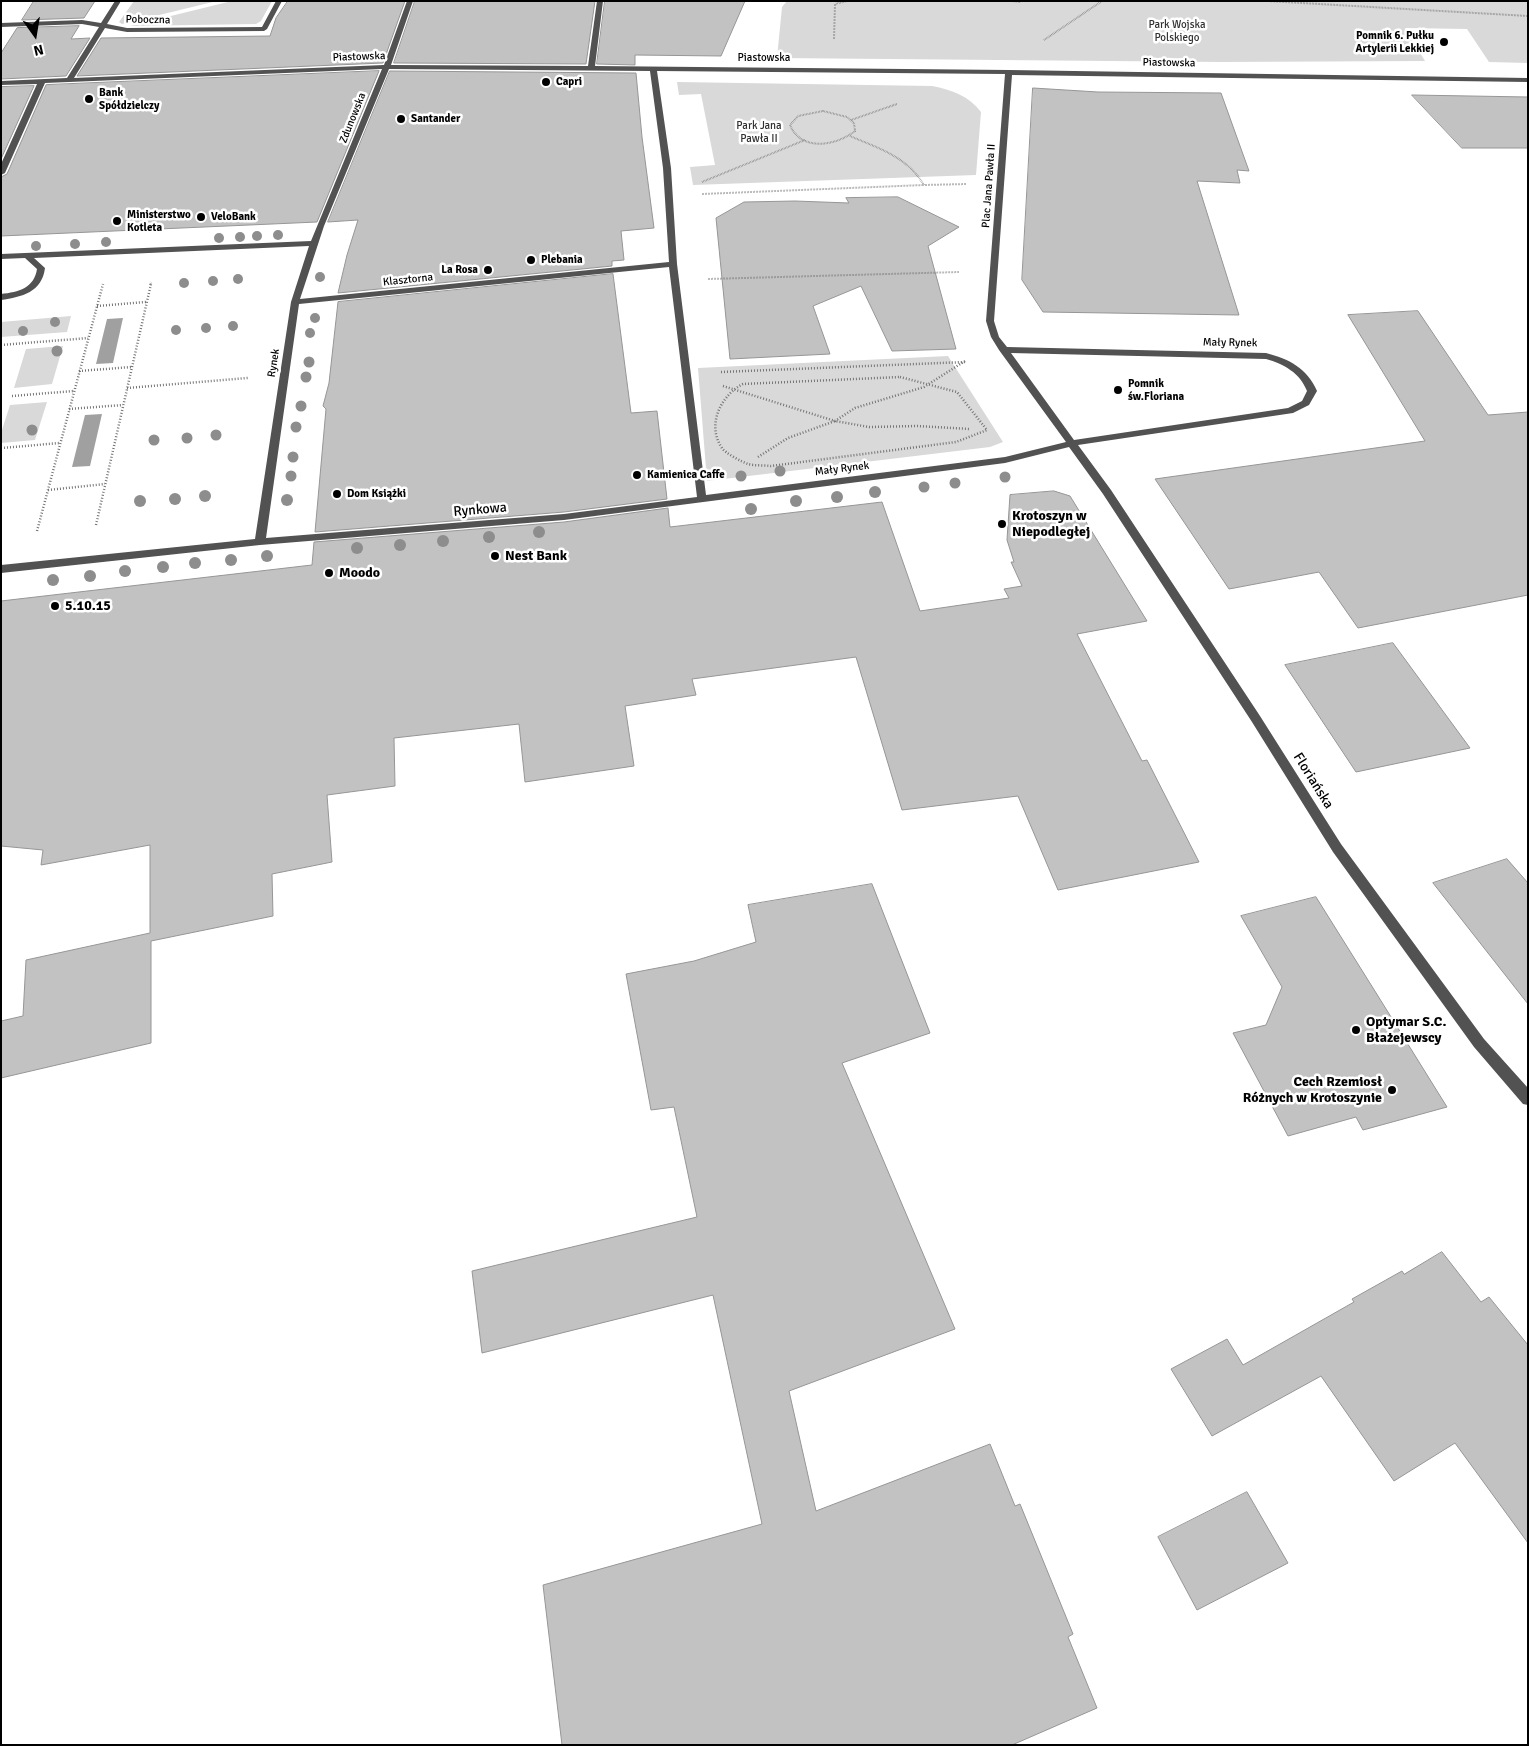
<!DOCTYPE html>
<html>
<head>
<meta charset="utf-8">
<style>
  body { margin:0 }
  #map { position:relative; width:1529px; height:1746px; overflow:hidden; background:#fff; font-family:Signika,sans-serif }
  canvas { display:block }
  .frame { position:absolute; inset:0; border:2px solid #000; pointer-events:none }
  .north { position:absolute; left:10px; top:10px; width:50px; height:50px; -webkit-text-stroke:4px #fff; paint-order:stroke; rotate:167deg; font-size:14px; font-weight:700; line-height:20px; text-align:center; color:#000 }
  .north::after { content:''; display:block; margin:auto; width:18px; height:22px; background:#000; clip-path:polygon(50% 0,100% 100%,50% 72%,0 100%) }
</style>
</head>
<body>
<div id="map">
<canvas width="1529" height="1746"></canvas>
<div class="frame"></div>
<div class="north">N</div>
</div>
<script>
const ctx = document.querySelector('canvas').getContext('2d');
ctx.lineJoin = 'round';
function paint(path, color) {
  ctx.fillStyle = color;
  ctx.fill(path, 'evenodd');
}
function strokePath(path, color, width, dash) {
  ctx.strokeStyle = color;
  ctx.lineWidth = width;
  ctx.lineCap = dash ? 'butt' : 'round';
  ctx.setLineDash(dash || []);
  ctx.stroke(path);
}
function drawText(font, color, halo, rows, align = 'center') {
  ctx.font = font + ' Signika,sans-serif';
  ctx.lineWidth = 5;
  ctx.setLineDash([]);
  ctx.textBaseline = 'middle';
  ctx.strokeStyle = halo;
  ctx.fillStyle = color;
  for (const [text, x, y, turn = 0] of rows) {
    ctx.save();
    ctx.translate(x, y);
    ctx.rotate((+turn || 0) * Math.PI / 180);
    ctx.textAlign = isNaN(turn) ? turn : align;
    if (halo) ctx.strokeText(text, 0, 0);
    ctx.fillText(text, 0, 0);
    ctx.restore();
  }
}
paint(new Path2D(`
  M 134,1 L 217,1 L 122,24 L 119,22 Z
  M 232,1 L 272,1 L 261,21 L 256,24 L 130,26 Z
  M 787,1 L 1528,1 L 1528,63 L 1489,62 L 1467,29 L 1405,28 L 1425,61 L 1221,62 L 777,58 L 782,7 Z
  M 677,82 L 932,86 C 952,90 969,96 981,112 L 976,175 L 693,185 L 690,167 L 715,165 L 701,94 L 679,95 Z
  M 71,316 L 67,332 L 1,337 L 1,322 Z
  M 63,346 L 52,384 L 14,388 L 26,349 Z
  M 948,356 L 1003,442 L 990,447 L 707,481 L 698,368 Z
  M 47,402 L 35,440 L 1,443 L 1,433 L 10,405 Z`), '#d9d9d9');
paint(new Path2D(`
  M 123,318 L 113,363 L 96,364 L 107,319 Z
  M 102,414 L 90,466 L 72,467 L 85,415 Z`), '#a0a0a0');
const building = new Path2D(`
  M 34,1 L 95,1 L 84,18 L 22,20 Z
  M 288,1 L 405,1 L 383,63 L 77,76 L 101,38 L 270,36 L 276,18 Z
  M 415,1 L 595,1 L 586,64 L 394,63 Z
  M 605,1 L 745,1 L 721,56 L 635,55 L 635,65 L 597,64 Z
  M 79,26 L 71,39 L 90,38 L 66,76 L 1,79 L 1,53 L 17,28 Z
  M 379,71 L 317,222 L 1,236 L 1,177 L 7,174 L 46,85 Z
  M 390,71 L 636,73 L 642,137 L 654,228 L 621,231 L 624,260 L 612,261 L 612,266 L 338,293 L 347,255 L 358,220 L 328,222 Z
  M 34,86 L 1,159 L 1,87 Z
  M 1033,88 L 1098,92 L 1221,93 L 1249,171 L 1237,170 L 1240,183 L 1197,181 L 1239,315 L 1043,312 L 1022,280 Z
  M 1412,95 L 1528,97 L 1528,148 L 1462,148 Z
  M 898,197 L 959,227 L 928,246 L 956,349 L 892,351 L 861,286 L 813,306 L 830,354 L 730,359 L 716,218 L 744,202 L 795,201 L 849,203 L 846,198 Z
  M 613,274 L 631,413 L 657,411 L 667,499 L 564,512 L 315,532 L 326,409 L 323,406 L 329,383 L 338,302 Z
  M 1418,311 L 1488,415 L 1528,412 L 1528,595 L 1358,628 L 1319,572 L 1229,589 L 1155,479 L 1425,441 L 1348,315 Z
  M 1054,491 L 1070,496 L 1147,621 L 1077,634 L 1142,761 L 1147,760 L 1199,862 L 1058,890 L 1018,796 L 902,810 L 856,657 L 692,679 L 696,695 L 625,706 L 634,766 L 525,782 L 519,724 L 394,738 L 395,786 L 327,795 L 332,862 L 272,874 L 273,916 L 151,941 L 151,1043 L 1,1078 L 1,1021 L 23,1016 L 26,960 L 150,933 L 150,845 L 41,865 L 43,850 L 1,846 L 1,601 L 312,565 L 314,542 L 564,522 L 668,508 L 670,527 L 882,502 L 920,611 L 1009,598 L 1004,589 L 1022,586 L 1011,562 L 1014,562 L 1007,540 L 1010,495 Z
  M 1393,643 L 1470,748 L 1356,772 L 1285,665 Z
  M 1507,859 L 1528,883 L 1528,1004 L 1433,883 Z
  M 872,884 L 930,1033 L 842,1063 L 955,1329 L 789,1391 L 816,1511 L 990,1444 L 1015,1506 L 1020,1504 L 1073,1634 L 1068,1637 L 1097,1708 L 1012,1745 L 562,1745 L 543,1585 L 762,1524 L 713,1295 L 482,1353 L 472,1271 L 697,1217 L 674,1107 L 651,1110 L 626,974 L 694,961 L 756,942 L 748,905 Z
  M 1316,897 L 1378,996 L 1447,1107 L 1363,1130 L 1356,1117 L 1288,1136 L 1233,1033 L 1266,1025 L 1282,987 L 1241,916 Z
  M 1442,1252 L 1481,1302 L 1489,1297 L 1528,1345 L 1528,1543 L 1455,1443 L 1394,1481 L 1321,1376 L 1212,1436 L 1171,1369 L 1227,1339 L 1243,1365 L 1354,1302 L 1352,1299 L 1402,1271 L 1404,1274 Z
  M 1247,1492 L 1288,1563 L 1197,1610 L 1158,1537 Z`);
paint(building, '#c2c2c2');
strokePath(building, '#969696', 1);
strokePath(new Path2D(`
  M 892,1 L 914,1
  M 1012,1 L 1021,2
  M 1267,1 L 1528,16
  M 834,39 L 835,4 L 847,1
  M 1044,40 L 1102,1
  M 823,111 L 847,117 L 854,123 L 855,131 C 836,146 801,152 790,125 L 798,116 Z
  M 851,120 L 897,104
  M 850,136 C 880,149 906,156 924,185 L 967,184
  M 702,182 L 805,140
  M 702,194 L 924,185
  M 708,279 L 959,272
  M 150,285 L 151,282`), '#747474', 2, [0.5, 1]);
strokePath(new Path2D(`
  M 97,306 L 146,302
  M 1,345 L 88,338
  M 79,371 L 132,367
  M 721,372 L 965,362
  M 900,377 L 957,392 L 987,430 L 956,442 L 771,466 C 764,465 755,466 748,464 C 742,462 725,453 722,448 C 706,425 721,395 743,384 Z
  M 723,386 L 835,421 L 855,408 L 924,387 L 965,361
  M 127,388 L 248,378
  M 12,396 L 74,391
  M 69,409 L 123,405
  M 1,448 L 60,443
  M 758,457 L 788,438 L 835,421 L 869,427 L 917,426 L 970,429
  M 48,490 L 105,484
  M 96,525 L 151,284
  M 37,531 L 103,284`), '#747474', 2.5, [1, 2]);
paint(new Path2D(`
  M 115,1 L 121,1 L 107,24 L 127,28 L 262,27 L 276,1 L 282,1 L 267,29 L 264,31 L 127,32 L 105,28 L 74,78 L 384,65 L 407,1 L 413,1 L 391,65 L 588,66 L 597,1 L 603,1 L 595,66 L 1009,70 L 1528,78 L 1528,82 L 1012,75 L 994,321 L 999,337 L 1007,347 L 1266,353 C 1289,359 1307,368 1317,391 L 1309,405 L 1293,413 L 1078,445 L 1111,490 L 1260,716 L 1341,844 L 1484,1039 L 1528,1088 L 1528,1105 L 1523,1104 L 1474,1047 L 1333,852 L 1252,722 L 1103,494 L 1069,447 L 1005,463 L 564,520 L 260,545 L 1,573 L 1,565 L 255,539 L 291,302 L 309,246 L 34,258 L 45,268 C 42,292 22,297 1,300 L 1,294 C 19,292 34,288 37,269 L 25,258 L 1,259 L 1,254 L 311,241 L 382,69 L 45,83 L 5,173 L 1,175 L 1,164 L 37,84 L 1,85 L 1,81 L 67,78 L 99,27 L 82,24 L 1,27 L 1,23 L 82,20 L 101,23 ZM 389,69 L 650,71 L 663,168 L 669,262 L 300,299 L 324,226 ZM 657,71 L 1005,74 L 986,321 L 991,337 L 999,350 L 1066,442 L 1005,457 L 706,495 L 677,264 L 671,168 ZM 669,267 L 697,497 L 564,514 L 266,538 L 299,304 ZM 1011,353 L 1266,359 C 1284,364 1300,373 1307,391 L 1302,401 L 1288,408 L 1074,440 Z`), '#525252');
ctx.fillStyle = '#8d8d8d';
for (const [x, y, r] of [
  [278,235,5],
  [257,236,5],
  [240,237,5],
  [219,238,5],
  [106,242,5],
  [75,244,5],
  [36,246,5],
  [320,277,5],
  [238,279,5],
  [213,281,5],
  [184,283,5],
  [315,318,5],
  [55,322,5],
  [233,326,5],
  [206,328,5],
  [176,330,5],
  [23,331,5],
  [310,333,5],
  [57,351,5.5],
  [309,362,5.5],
  [306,377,5.5],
  [301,406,5.5],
  [296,427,5.5],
  [32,430,5.5],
  [216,435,5.5],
  [187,438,5.5],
  [154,440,5.5],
  [293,457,5.5],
  [780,471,5.5],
  [291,476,5.5],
  [741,476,5.5],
  [1005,477,5.5],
  [955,483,5.5],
  [924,487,5.5],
  [875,492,6],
  [205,496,6],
  [837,497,6],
  [175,499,6],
  [287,500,6],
  [140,501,6],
  [796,501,6],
  [751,509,6],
  [539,532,6],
  [489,537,6],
  [443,541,6],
  [400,545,6],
  [357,548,6],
  [267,556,6],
  [231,560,6],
  [195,563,6],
  [163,567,6],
  [125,571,6],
  [90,576,6],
  [53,580,6]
]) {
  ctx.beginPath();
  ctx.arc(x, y, r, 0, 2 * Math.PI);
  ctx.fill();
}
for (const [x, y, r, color] of [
  [1444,42,5,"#000"],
  [546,82,5,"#000"],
  [89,99,5,"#000"],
  [401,119,5,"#000"],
  [201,217,5,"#000"],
  [117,221,5,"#000"],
  [531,260,5,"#000"],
  [488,270,5,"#000"],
  [1118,390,5,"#000"],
  [637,475,5,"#000"],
  [337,494,5,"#000"],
  [1002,524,5,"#000"],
  [495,556,5,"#000"],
  [329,573,5,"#000"],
  [55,606,5,"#000"],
  [1356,1030,5,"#000"],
  [1392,1090,5,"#000"]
]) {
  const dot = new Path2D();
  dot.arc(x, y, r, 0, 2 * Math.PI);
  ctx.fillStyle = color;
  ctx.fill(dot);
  strokePath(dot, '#fff', 2);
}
drawText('11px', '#000', '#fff', [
  ["Poboczna",148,20,1],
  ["Piastowska",359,57,-2],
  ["Piastowska",764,58],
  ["Piastowska",1169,63,1],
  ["Zdunowska",353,118,-68],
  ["Plac Jana Pawła II",989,186,-86],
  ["Klasztorna",408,280,-6],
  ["Mały Rynek",1230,343,1],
  ["Rynek",274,363,-81],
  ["Mały Rynek",842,469,-7]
]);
drawText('11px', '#303030', '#fff', [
  ["Park Wojska",1177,25],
  ["Polskiego",1177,38],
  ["Park Jana",759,126],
  ["Pawła II",759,139]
]);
drawText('bold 11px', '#000', '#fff', [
  ["Pomnik 6. Pułku",1434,36,"right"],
  ["Artylerii Lekkiej",1434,49,"right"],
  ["Capri",556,82],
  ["Bank",99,93],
  ["Spółdzielczy",99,106],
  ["Santander",411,119],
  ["Ministerstwo",127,215],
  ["Kotleta",127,228],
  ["VeloBank",211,217],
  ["Plebania",541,260],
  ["La Rosa",478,270,"right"],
  ["Pomnik",1128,384],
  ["św.Floriana",1128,397],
  ["Kamienica Caffe",647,475],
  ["Dom Książki",347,494]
], 'left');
drawText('14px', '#000', '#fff', [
  ["Rynkowa",480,510,-5],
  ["Floriańska",1313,781,58]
]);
drawText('bold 14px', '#000', '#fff', [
  ["Krotoszyn w",1012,516],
  ["Niepodległej",1012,532],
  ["Nest Bank",505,556],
  ["Moodo",339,573],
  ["5.10.15",65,606],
  ["Optymar S.C.",1366,1022],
  ["Błażejewscy",1366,1038],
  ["Cech Rzemiosł",1382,1082,"right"],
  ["Różnych w Krotoszynie",1382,1098,"right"]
], 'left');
</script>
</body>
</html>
